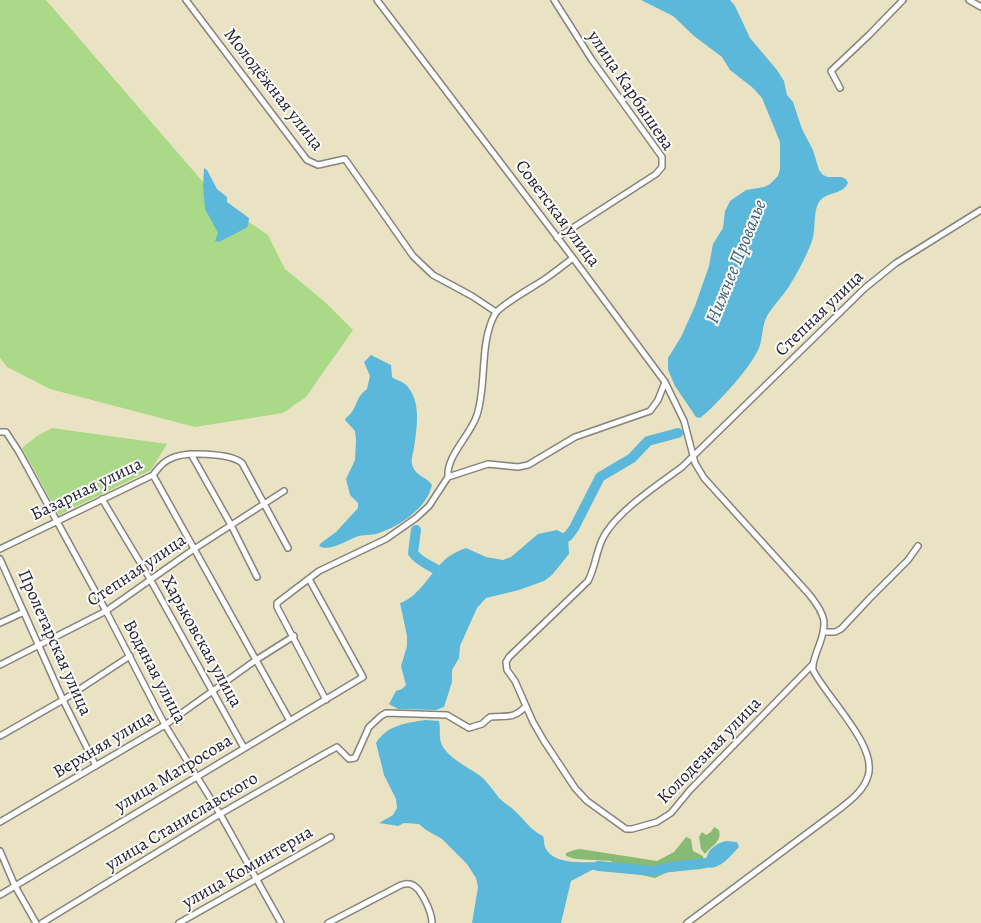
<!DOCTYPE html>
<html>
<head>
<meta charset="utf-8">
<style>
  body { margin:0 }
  canvas { display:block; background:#eae3c3 }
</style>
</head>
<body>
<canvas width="981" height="923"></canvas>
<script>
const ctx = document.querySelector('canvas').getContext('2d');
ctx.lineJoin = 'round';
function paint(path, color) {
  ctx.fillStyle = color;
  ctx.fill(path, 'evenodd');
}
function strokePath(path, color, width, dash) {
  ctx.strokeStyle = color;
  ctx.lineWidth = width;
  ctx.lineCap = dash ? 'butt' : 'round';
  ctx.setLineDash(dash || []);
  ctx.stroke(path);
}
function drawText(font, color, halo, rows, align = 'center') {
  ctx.font = font + ' Alegreya,serif';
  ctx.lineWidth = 4;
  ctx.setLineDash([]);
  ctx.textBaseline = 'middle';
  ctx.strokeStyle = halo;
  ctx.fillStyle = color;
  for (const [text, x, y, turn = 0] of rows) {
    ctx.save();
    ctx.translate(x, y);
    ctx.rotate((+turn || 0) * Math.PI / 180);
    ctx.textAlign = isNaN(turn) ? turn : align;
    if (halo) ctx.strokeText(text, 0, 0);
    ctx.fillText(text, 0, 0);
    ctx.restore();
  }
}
paint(new Path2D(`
  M 0,0 L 46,0 L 222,204 L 268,235 L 285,269 L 325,302 L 353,330 L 306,397 L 283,413 L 195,427 L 50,389 L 7,367 L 0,358 Z
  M 52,428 L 167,444 L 151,470 L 59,515 L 22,448 L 37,436 Z`), '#aada87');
paint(new Path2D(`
  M 714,827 L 719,830 C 722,842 712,845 705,854 L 701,849 L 699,837 L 702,832 L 706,835 L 711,832 Z
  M 686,837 L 691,839 L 693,851 L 703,856 L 704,868 L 701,869 L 668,872 L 655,878 L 618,870 L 611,861 L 575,859 L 566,856 L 566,853 L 574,850 L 580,849 L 657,861 L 674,852 Z`), '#87ba74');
paint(new Path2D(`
  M 641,0 L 730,0 L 735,6 L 750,38 L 777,70 L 784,81 L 787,95 L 793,102 L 802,129 L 813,150 L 819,170 L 823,175 L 828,177 L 841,177 L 846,179 L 848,183 C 842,196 824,191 818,204 C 813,214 816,229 812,241 C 806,257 797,274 788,288 C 781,298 773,306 767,316 C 762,326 763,335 760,345 C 756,362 715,407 700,418 L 696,417 L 675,386 L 668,370 L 668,358 L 681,337 L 695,306 L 709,266 L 713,244 L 723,228 L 725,211 L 730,201 L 746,190 L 764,187 L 770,184 L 778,176 L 780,169 L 780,142 L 762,98 L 753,88 L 730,70 L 722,57 L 694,36 L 673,16 Z
  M 204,168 L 207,170 L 217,189 L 227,197 L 227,202 L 249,218 L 248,226 L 246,228 L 219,242 L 215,241 L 218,233 L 205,209 L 203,186 Z
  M 371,355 L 391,365 L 392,377 C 396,380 401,381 405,384 C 422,400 417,427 414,448 C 413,454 410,461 413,467 C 416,476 427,477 432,485 C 427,508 400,526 379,533 C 371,536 364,534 356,537 C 346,541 329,552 319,546 L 321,543 L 336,532 L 358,508 L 358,503 L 350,495 L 346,479 L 355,460 L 356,440 L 355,431 L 345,420 C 346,417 349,416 351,413 C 358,405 355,398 367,389 L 370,376 L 364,362 Z
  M 557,530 L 568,536 L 569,554 L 552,575 L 544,581 L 519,590 L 486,598 L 477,608 L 460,646 L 459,658 L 452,670 L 452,682 L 444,707 L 436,710 L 398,709 L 389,704 L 396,691 L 402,689 L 406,685 L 401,666 L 407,646 L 407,636 L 400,603 C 420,597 432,569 448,557 C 454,553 460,550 466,548 L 486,557 L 503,560 L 511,557 L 538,534 Z
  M 426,720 L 439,721 C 441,730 438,739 443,747 C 450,758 465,766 476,773 C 484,777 494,791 499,798 C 505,804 512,807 517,813 C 526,822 531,830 543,836 C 544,839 544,844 545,847 C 554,868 590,860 609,863 L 611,866 L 608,869 L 592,870 L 571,881 L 561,923 L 472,923 L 478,887 L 476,878 L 467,864 L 442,839 L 426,830 L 419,824 L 404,823 L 398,826 L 379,823 L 393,815 L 397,808 L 396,799 L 384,775 L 376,743 C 387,725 406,723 426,720 Z
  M 726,841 L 737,842 L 739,847 C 730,856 723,867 710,868 C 701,855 713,844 726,841 Z`), '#5cb8da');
strokePath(new Path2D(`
  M 416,530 L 413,553 C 422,565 437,567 447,577
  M 557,542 L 568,536 L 574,528 L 600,477 L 632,458 L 648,441 L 678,433
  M 598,866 L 653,871 L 670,867 L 706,863 L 719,858`), '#5cb8da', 10);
const minor = new Path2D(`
  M 186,0 L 307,160 L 318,165 L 345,159 L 413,256 L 433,275 L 472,296 L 496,312
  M 377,0 L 573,258 L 665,382 L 684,421 L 695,463 L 704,478 L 808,593 C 827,616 828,624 817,651 C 815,658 812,662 813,670 C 827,698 878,746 868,776 C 864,790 852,799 841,808 L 687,923
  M 554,0 L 592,60 L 662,157 L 662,167 L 656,174 L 557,238
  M 969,0 L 981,7
  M 840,88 L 831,71 L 869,35 L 903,0
  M 573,258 C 564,265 555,272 545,279 C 535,286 500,305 495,314 C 479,343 487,384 477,415 C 470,436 446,456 448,477 L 488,464 L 518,467 L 528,465 L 575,437 L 650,411 L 658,400 L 665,382
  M 0,432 L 6,432 L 19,452 L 106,611 L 165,725 L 220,814 L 281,923
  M 191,454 L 231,525 L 257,577
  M 153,475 L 290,721
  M 102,499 L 150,579 L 244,748
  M 0,549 L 153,475 C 158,469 162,462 170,459 C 184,451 230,453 242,463 L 288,548
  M 0,559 L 63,700 L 96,766
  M 0,623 L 24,612
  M 824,632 L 835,632 L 841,629 L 870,598 L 908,560 L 918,546
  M 0,665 L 106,611 L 194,549 L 284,491
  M 812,665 L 690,790 L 671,813 L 657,822 L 632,829 L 626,829 L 587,801 L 575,788 L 544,741 L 533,722 L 515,681 L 507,670 L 506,662 L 509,657 L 588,581 C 595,568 596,553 602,540 C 614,513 658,485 682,467 L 865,288 L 896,263 L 981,210
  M 326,700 L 277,607 L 277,603 L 319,571 L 386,539 L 416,518 L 429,506 L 448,477
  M 0,736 L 63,700 L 130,656
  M 0,822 L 165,725 L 256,660 L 294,636
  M 0,851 L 15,886 L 36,923
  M 0,895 L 363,677 L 309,579
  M 42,923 L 220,814 L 326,753 L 337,747 L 349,759 L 355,758 L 369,727 L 381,716 L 386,713 L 447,715 L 469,728 L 482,724 L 490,717 C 506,715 513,720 526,706
  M 179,923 L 331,837
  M 328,923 L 401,885 C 404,884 407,883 410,884 C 421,886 432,913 432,923`);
strokePath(minor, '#86827f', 8);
strokePath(minor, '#fff', 5);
drawText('18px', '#22223b', '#fdfcf7', [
  ["Молодёжная улица",273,90,52],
  ["улица Карбышева",630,91,56],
  ["Советская улица",557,214,53],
  ["Степная улица",820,314,-44],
  ["Базарная улица",87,490,-26],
  ["Степная улица",137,571,-34],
  ["Харьковская улица",201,642,61],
  ["Пролетарская улица",54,643,66],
  ["Водяная улица",154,672,62],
  ["Верхняя улица",104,745,-31],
  ["Колодезная улица",710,751,-46],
  ["улица Матросова",174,774,-31],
  ["улица Станиславского",182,822,-31],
  ["улица Коминтерна",248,868,-30]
]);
drawText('italic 19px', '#395e7b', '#fdfcf7', [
  ["Нижнее Провалье",737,262,-68]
]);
</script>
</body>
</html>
